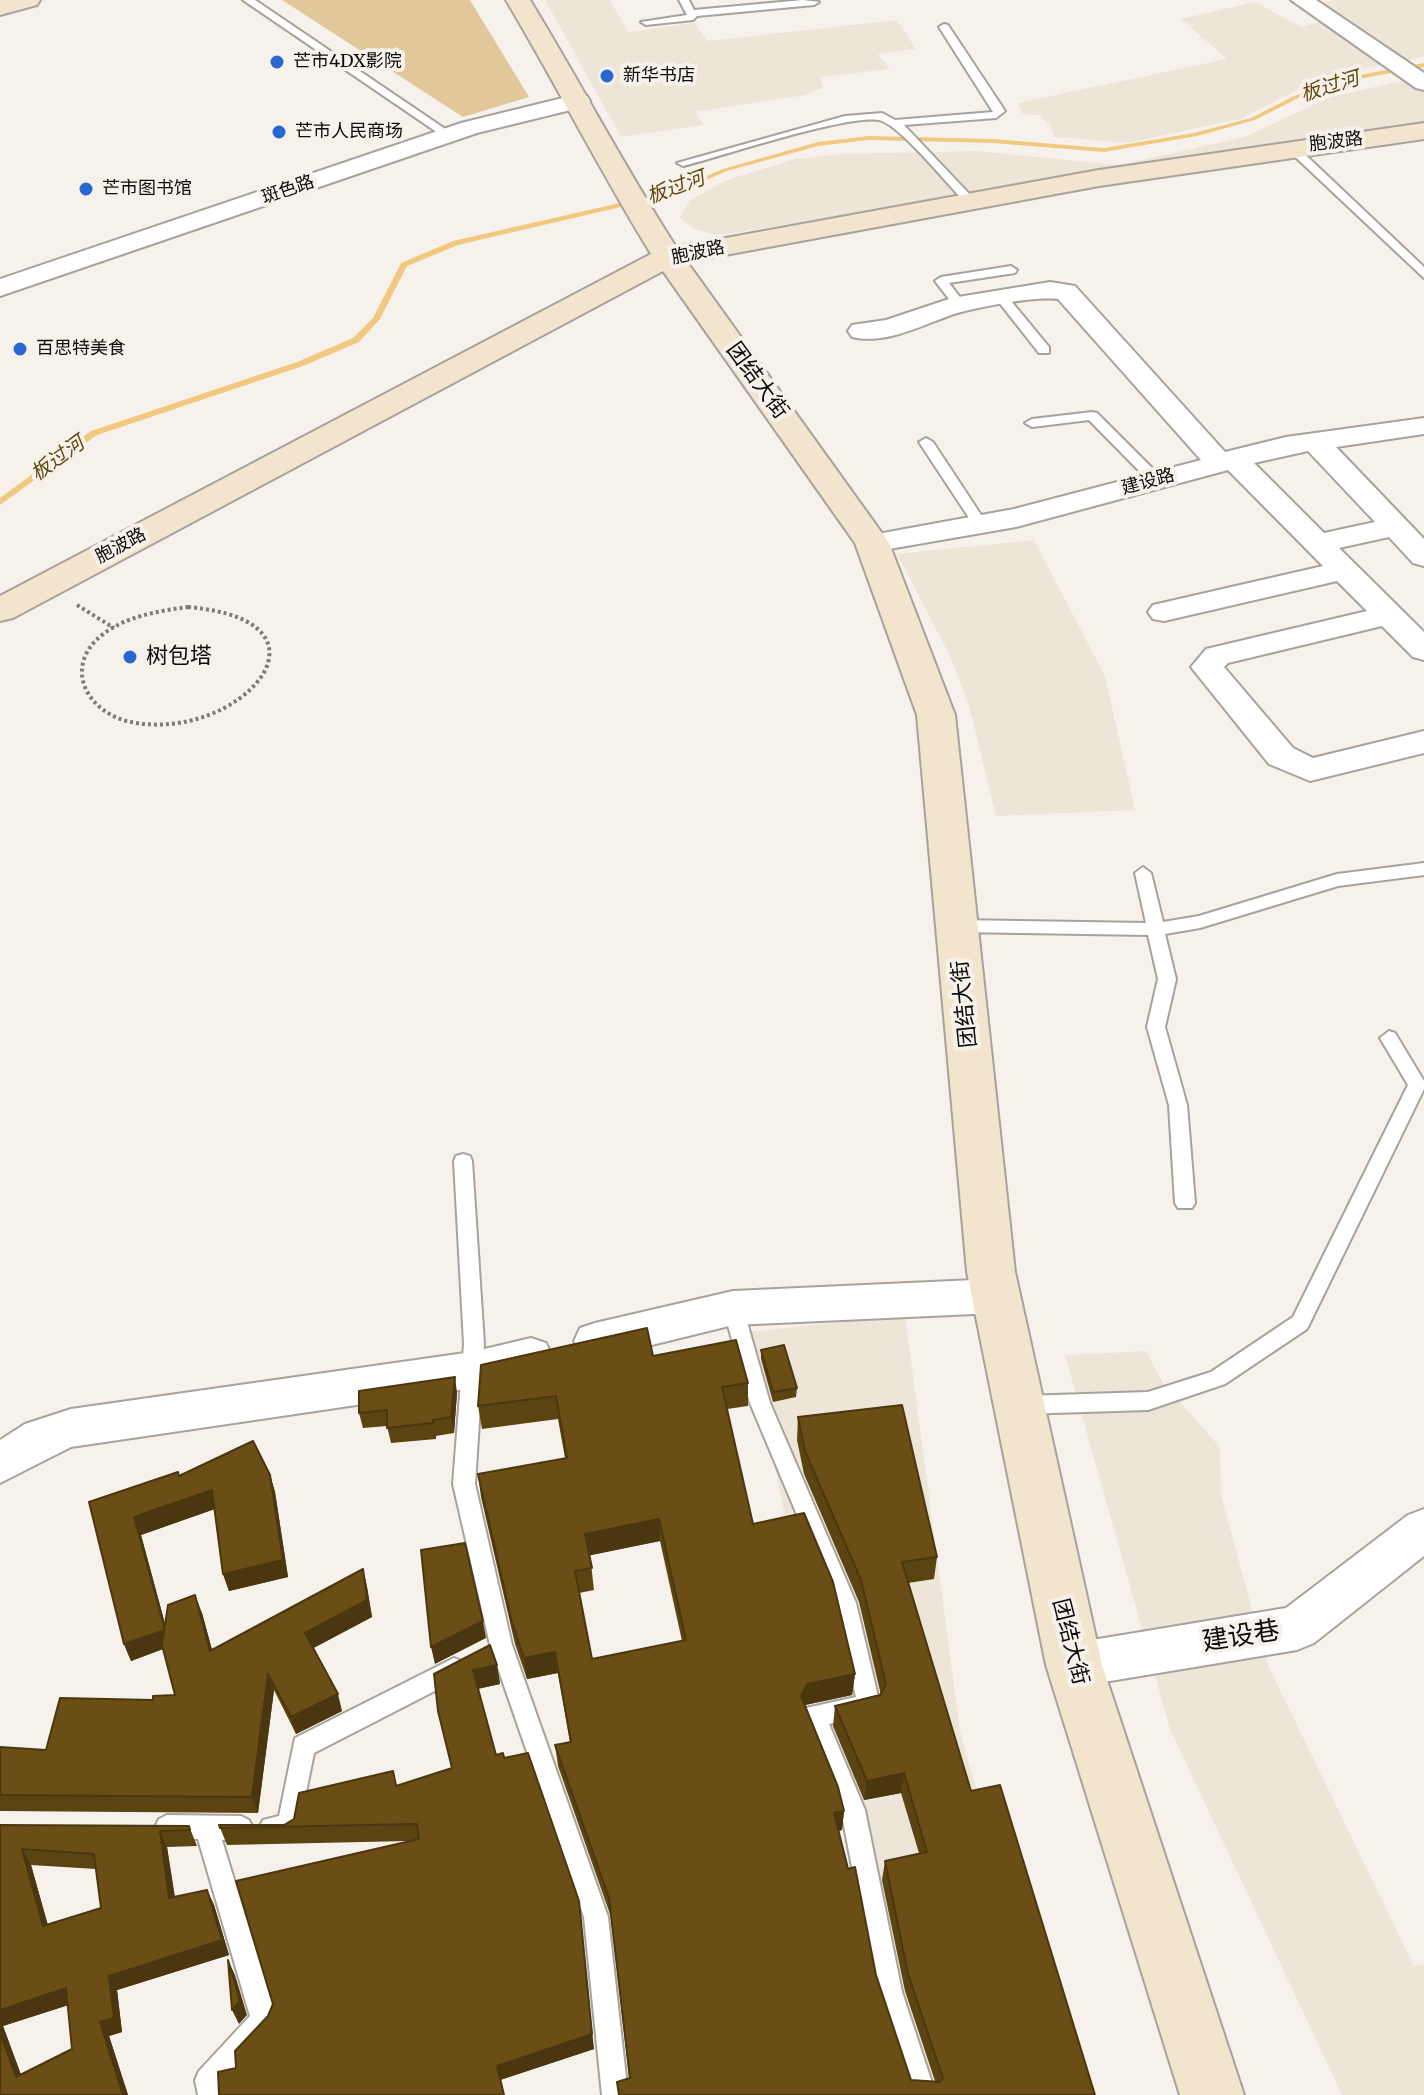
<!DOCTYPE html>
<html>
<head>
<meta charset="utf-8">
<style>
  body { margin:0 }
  canvas { display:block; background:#f6f2eb }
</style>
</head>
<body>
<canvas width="1424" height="2095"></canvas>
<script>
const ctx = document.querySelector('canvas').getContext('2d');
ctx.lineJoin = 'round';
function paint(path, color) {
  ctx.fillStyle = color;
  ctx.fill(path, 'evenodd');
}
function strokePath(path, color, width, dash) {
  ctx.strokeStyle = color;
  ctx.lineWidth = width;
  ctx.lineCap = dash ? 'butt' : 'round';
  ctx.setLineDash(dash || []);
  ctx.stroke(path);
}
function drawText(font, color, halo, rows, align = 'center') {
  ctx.font = font + ' Merriweather,"Noto Sans SC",serif';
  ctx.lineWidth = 8;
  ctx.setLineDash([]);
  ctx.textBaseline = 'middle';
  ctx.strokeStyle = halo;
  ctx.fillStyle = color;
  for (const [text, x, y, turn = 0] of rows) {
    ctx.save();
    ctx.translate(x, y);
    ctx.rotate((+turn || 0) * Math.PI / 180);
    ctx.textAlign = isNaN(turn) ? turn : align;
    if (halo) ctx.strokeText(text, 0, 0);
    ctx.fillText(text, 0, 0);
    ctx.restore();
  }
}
paint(new Path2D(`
  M 545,0 L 609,0 L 629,32 L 694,23 L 708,41 L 897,20 L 916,49 L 878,54 L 890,69 L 820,77 L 823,88 L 805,95 L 695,112 L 704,125 L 621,137 Z
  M 1335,0 L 1424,0 L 1424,57 L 1322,77 L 1240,119 L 1128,143 L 1054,137 L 1051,126 L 1039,115 L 1022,114 L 1018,103 L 1227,59 L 1181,19 L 1255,2 L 1301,27 L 1323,21 L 1302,7 Z
  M 1424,76 L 1424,124 L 739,232 L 715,235 L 695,229 L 679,218 L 690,200 L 727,180 L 795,159 L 839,154 L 977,151 L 1119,165 L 1245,137 L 1330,97 Z
  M 1034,540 L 1105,676 L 1135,810 L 996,816 L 969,706 L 950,656 L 897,554 Z
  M 905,1315 L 960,1731 L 1060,2095 L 900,2095 L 748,1332 Z
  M 1146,1351 L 1163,1383 L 1220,1447 L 1221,1495 L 1266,1661 L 1414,1966 L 1424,1964 L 1424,2095 L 1342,2095 L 1170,1729 L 1065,1355 Z`), '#ede5d7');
paint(new Path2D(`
  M 282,0 L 470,0 L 529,97 L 463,117 Z`), '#e1c79a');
paint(new Path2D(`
  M 1424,63 L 1424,67 L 1358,79 L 1298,98 L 1255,120 L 1197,136 L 1104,152 L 993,143 L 869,140 L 818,146 L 727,171 L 672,195 L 458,245 L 407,266 L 380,319 L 359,342 L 303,366 L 97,435 L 0,505 L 0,498 L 91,431 L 297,362 L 353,338 L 373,318 L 401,263 L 453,241 L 668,192 L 723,169 L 818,142 L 869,136 L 993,139 L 1104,148 L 1194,133 L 1251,118 L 1294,96 L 1355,76 Z`), '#f1c880');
const lane = new Path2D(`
  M 243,0 L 255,0 L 454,135 L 444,137 Z
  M 679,0 L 689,0 L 694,10 L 803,0 L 819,2 L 814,5 L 697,16 L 693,20 L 646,25 L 641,22 L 687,15 Z
  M 944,24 L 948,25 L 1005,111 L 996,118 L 904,125 L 974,199 L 974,203 L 966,203 C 947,184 904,130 882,121 C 856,111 717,158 683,166 L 677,163 L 845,116 L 882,113 L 895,120 L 993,112 L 939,27 Z
  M 1288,146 L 1296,146 L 1424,267 L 1424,278 L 1288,150 Z
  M 1011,266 L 1017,270 L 1015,273 L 949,283 L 966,305 L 960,309 L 956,308 L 935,281 L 941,277 Z
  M 998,295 L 1006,295 L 1049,347 L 1049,353 L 1039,353 L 998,301 Z
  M 1092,412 L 1097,413 L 1161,477 L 1161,483 L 1151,483 L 1089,420 L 1032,427 L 1025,423 L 1032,419 Z
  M 926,438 L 933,442 L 987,524 L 985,527 L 980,528 L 973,524 L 919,442 Z
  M 1424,863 L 1424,875 L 1338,886 L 1200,928 L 1165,934 L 1176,979 L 1165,1027 L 1187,1105 L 1195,1203 L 1192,1208 L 1178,1208 L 1175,1203 L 1169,1105 L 1147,1027 L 1158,979 L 1148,935 L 957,932 L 948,926 L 957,920 L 1146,923 L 1135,873 L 1143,867 L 1151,873 L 1163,922 L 1199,916 L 1337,874 Z
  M 1389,1031 L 1395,1033 L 1424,1081 L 1424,1089 L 1307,1329 L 1225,1384 L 1148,1410 L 1023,1414 L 1016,1411 L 1013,1405 L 1016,1399 L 1023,1396 L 1148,1392 L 1211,1372 L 1293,1317 L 1408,1085 L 1380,1038 Z
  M 463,1154 L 470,1156 L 472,1161 L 484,1344 L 475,1484 L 512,1645 L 608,1917 L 628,2095 L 602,2095 L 584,1917 L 490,1645 L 453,1484 L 464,1344 L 454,1161 L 456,1156 Z
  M 733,1300 L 740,1302 L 743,1308 L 770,1403 L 856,1603 L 880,1705 L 877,1713 L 829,1724 L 865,1810 L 902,1992 L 936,2095 L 910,2095 L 876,1992 L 841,1810 L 802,1716 L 806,1708 L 856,1697 L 834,1603 L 750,1403 L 723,1308 L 726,1302 Z
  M 454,1658 L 462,1661 L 465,1669 L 462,1677 L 314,1753 L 297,1836 C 286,1841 274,1841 263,1836 L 259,1828 L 263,1820 L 279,1816 L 295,1738 Z
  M 167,1815 L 241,1816 L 249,1820 L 253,1828 L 249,1836 L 241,1840 L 222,1840 L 277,2020 L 273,2029 L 222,2084 L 224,2095 L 198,2095 L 195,2080 L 199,2071 L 250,2016 L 198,1839 L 167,1839 L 159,1835 L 155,1827 L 159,1819 Z`);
const street = new Path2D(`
  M 1291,0 L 1316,0 L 1424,73 L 1424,90 L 1416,88 Z
  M 579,94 L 587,96 L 590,101 L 587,106 L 477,133 L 0,296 L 0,279 L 461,123 Z
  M 1050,282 L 1075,286 L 1225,452 L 1286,437 L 1424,418 L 1424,434 L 1336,447 L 1424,539 L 1424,566 L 1413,563 L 1389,537 L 1339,548 L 1424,632 L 1424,660 L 1413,657 L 1382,626 L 1228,663 L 1224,667 L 1293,748 L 1313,758 L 1424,731 L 1424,753 L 1310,781 L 1269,764 L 1191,667 L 1206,649 L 1367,611 L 1337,581 L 1164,621 L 1153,619 L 1148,612 L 1153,605 L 1323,566 L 1228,470 L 1016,527 L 872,552 L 861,549 L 857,543 L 861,537 L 1014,509 L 1201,460 L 1058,299 C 1033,296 978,307 954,314 C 922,325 886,345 852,337 L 848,331 L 852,325 L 886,320 L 952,298 ZM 1308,451 L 1375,522 L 1324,533 L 1254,463 Z
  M 996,1279 L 1011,1284 L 1017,1296 L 1011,1308 L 996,1313 L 733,1325 L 595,1359 L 580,1354 L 574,1341 L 580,1328 L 595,1323 L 733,1291 Z
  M 531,1338 L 546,1343 L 552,1356 L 546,1369 L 472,1388 L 71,1447 L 0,1483 L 0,1440 L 25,1424 L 71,1409 L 472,1352 Z
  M 1424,1509 L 1424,1556 L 1314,1643 L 1297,1650 L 1074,1687 L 1057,1681 L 1050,1665 L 1057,1649 L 1074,1643 L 1286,1608 L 1408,1515 Z`);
const secondary = new Path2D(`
  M 0,0 L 40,0 L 37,5 L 0,15 Z
  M 506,0 L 530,0 C 580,82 624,166 676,247 L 1099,170 L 1424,123 L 1424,139 L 1099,186 L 687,262 L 889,543 L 955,715 L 1015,1272 L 1102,1665 L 1244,2095 L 1180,2095 L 1046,1665 L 967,1272 L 917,715 L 855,543 L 663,271 L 13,618 L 0,621 L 0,596 L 651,254 C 600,171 556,84 506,0 Z`);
strokePath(lane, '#a7a39c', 4);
strokePath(street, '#a7a39c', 4);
strokePath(secondary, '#a7a39c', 4);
strokePath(new Path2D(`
  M 77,605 L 114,628
  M 188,607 C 350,621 238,744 131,722 C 87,713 62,667 102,635 C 126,616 159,611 188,607 Z`), '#7d7b77', 4, [3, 3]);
paint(lane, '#fff');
paint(street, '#fff');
paint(secondary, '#f3e5cd');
paint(new Path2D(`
  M 761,1350 L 797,1388 L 796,1397 L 773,1402 L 761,1359 Z
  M 653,1356 L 748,1383 L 748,1406 L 727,1409 L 753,1524 L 855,1674 L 852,1695 L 805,1705 L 805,1706 L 844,1811 L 842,1830 L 839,1831 L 876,1975 L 911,2080 L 935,2081 L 905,1991 L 882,1880 L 885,1861 L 919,1853 L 901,1793 L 864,1800 L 833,1726 L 835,1706 L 881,1695 L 859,1602 L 804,1474 L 797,1440 L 798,1417 L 937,1557 L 934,1579 L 908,1583 L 971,1791 L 1095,2095 L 619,2095 L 617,2082 L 629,2078 L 611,1917 L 558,1766 L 555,1745 L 570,1742 L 558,1673 L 527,1679 L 515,1644 L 481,1497 L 478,1474 L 565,1458 L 558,1419 L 482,1429 L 478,1406 ZM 660,1541 L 682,1641 L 592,1659 L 579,1593 L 594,1590 L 590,1555 Z
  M 457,1393 L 454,1433 L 436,1436 L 436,1439 L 391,1443 L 387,1426 L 363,1428 L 359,1413 Z
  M 270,1475 L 275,1492 L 288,1577 L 229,1591 L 223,1574 L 214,1509 L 141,1535 L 165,1624 L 202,1613 L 212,1650 L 363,1569 L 367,1587 L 372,1617 L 313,1648 L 342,1711 L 296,1734 L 274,1690 L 258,1813 L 0,1811 L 0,1747 L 46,1750 L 153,1700 L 175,1695 L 163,1649 L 131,1661 L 124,1644 L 89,1502 L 179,1476 Z
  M 497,1665 L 500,1684 L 478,1689 L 496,1755 L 594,2049 L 500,2080 L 236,2068 L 268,2016 L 408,1841 L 227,1845 L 219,1825 L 284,1825 L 393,1771 L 397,1786 L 452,1769 L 438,1711 Z
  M 0,1825 L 189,1826 L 197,1846 L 167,1847 L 175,1897 L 207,1890 L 214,1905 L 229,1955 L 117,1990 L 122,2032 L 109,2036 L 128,2095 L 0,2095 ZM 31,1865 L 96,1869 L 101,1908 L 48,1925 ZM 68,2005 L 72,2049 L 21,2075 L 3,2026 Z`), '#5c4312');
paint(new Path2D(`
  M 455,1377 L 457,1393 L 454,1433 L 451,1417 Z
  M 270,1475 L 275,1492 L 288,1577 L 229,1591 L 223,1574 Z
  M 212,1490 L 218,1508 L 141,1535 L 171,1646 L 131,1661 L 124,1644 L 134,1517 Z
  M 659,1519 L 660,1541 L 587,1556 L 585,1534 Z
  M 363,1569 L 367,1587 L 372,1617 L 310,1650 L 305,1633 Z
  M 195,1595 L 202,1613 L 217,1668 L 210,1651 Z
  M 483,1621 L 486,1638 L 435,1664 L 431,1647 Z
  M 555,1652 L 558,1673 L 527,1679 L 524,1658 Z
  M 497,1665 L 500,1684 L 476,1689 L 473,1670 Z
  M 268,1674 L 274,1690 L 258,1813 L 252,1797 Z
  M 855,1674 L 852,1695 L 805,1705 L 799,1717 L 801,1696 L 807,1684 Z
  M 338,1694 L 342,1711 L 296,1734 L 291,1717 Z
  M 904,1773 L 901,1793 L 864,1800 L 867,1781 Z
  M 844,1811 L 842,1830 L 832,1832 L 834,1813 Z
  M 160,1831 L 167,1847 L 177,1913 L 169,1898 Z
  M 22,1849 L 31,1865 L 52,1941 L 43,1926 Z
  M 207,1890 L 214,1905 L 229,1955 L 117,1990 L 122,2032 L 109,2036 L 128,2095 L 123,2095 L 100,2022 L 109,1976 Z
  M 579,1901 L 594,2049 L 500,2080 L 497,2066 Z
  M 228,1960 L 235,1975 L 247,2015 L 239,2024 L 232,2010 Z
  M 66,1988 L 75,2003 L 3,2026 L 27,2091 L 16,2077 L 0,2033 L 0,2010 Z`), '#4b370f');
const building = new Path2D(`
  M 647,1328 L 653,1356 L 736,1340 L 748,1383 L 722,1387 L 753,1524 L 804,1513 L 833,1582 L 855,1674 L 807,1684 L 801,1696 L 838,1787 L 844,1811 L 834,1813 L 848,1869 L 855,1867 L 876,1975 L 911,2080 L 940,2082 L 943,2078 L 908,1974 L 885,1861 L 927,1852 L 904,1773 L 867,1781 L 835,1706 L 880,1695 L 886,1684 L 861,1580 L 805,1451 L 798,1417 L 902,1405 L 937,1557 L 902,1562 L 971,1791 L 1000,1785 L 1095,2095 L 619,2095 L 617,2082 L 630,2078 L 609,1898 L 555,1745 L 571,1742 L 555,1652 L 524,1658 L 512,1623 L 478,1474 L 567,1458 L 556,1396 L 478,1406 L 481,1365 ZM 659,1519 L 686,1640 L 592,1659 L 575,1571 L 592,1568 L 585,1534 Z
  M 784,1345 L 797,1388 L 773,1392 L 761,1350 Z
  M 455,1377 L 451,1417 L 433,1420 L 433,1423 L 387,1428 L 387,1410 L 359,1413 L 359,1391 Z
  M 253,1441 L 270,1475 L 283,1560 L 223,1574 L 212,1490 L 134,1517 L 165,1630 L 124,1644 L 89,1502 L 178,1472 L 179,1476 Z
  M 465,1543 L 483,1621 L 431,1647 L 421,1550 Z
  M 363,1569 L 367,1600 L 305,1633 L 338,1694 L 291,1717 L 268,1674 L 252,1797 L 0,1795 L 0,1747 L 46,1750 L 60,1698 L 153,1700 L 153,1696 L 175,1695 L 162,1645 L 168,1605 L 195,1595 L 210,1651 Z
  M 490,1645 L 497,1665 L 473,1670 L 496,1755 L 503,1753 L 504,1758 L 528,1753 L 579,1901 L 592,2034 L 497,2066 L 504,2095 L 219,2095 L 218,2072 L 236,2068 L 235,2051 L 268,2016 L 273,2004 L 236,1881 L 419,1839 L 417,1824 L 220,1828 L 219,1825 L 284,1825 L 294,1819 L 299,1793 L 393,1771 L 396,1786 L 452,1768 L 438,1711 L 434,1674 Z
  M 0,1825 L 189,1826 L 190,1830 L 160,1831 L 169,1898 L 207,1890 L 222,1940 L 109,1976 L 114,2018 L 100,2022 L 123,2095 L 0,2095 L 0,2033 L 16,2077 L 72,2049 L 66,1988 L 0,2010 ZM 22,1849 L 94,1854 L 101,1908 L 43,1926 Z
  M 228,1960 L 240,2001 L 232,2010 Z`);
paint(building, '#6b4e15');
strokePath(building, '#4b370f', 2);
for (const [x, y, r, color] of [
  [277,62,8,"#2867d4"],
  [607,76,8,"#2867d4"],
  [279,132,8,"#2867d4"],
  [86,189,8,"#2867d4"],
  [20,349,8,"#2867d4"],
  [130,657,8,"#2867d4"]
]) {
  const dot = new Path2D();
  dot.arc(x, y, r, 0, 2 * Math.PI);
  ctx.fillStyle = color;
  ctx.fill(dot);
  strokePath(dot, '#f6f2eb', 3);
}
drawText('18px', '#0d0c0a', '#f6f2eb', [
  ["芒市4DX影院",293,62],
  ["新华书店",623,76],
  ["芒市人民商场",295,132],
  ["芒市图书馆",102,189],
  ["百思特美食",36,349]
], 'left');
drawText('18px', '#0d0c0a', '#f6f2eb', [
  ["胞波路",1336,142,-7],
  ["斑色路",288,190,-19],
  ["胞波路",698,253,-12],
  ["建设路",1148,482,-15],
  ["胞波路",121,546,-28]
]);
drawText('italic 20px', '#62470e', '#f6f2eb', [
  ["板过河",1330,87,-17],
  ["板过河",676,188,-20],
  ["板过河",58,459,-36]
]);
drawText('22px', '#0d0c0a', '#f6f2eb', [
  ["团结大街",757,381,54],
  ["团结大街",965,1004,-96],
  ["团结大街",1070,1642,76]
]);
drawText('22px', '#0d0c0a', '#f6f2eb', [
  ["树包塔",146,657]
], 'left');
drawText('26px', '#0d0c0a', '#f6f2eb', [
  ["建设巷",1241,1637,-9]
]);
</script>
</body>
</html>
